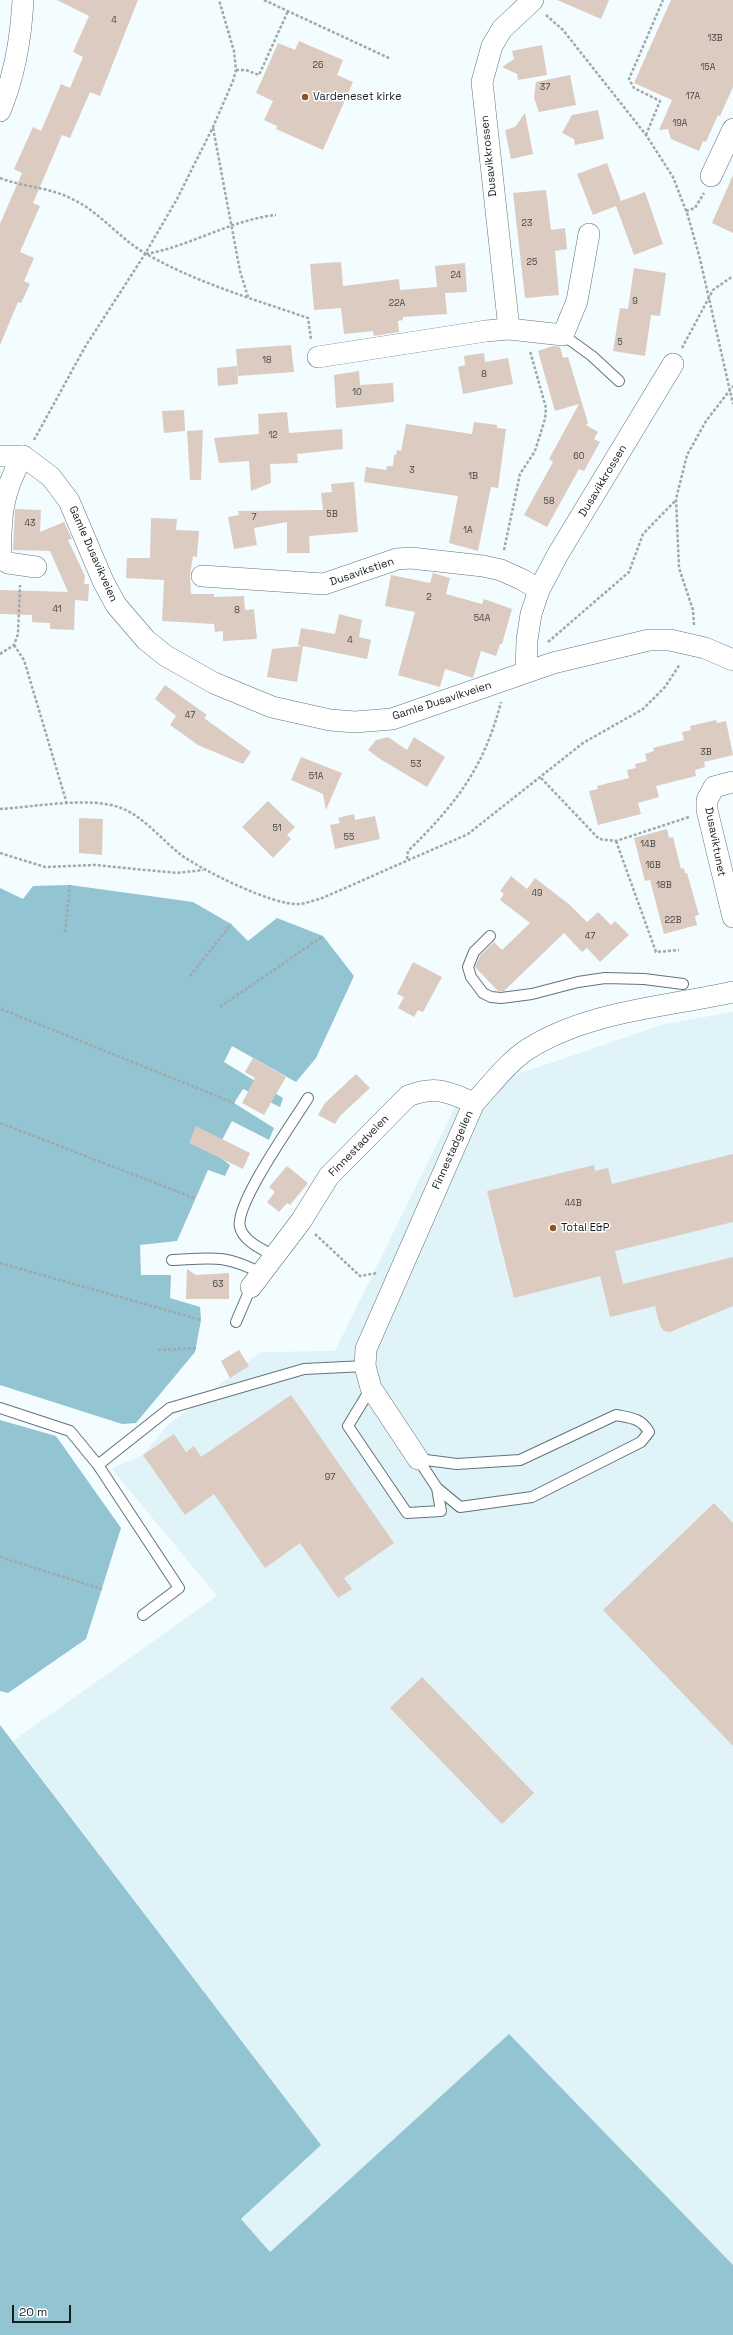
<!DOCTYPE html>
<html>
<head>
<meta charset="utf-8">
<style>
  body { margin:0 }
  #map { position:relative; width:733px; height:2335px; overflow:hidden; background:#f3fcff; font-family:"Space Grotesk",sans-serif }
  canvas { display:block }
  .scale { position:absolute; left:12px; top:2305px; width:59px; height:18px; box-sizing:border-box; border:2px solid #151d1f; border-top:0; padding-left:5px; font-size:12px; line-height:14px; white-space:nowrap; color:#151d1f; -webkit-text-stroke:3px #fff; paint-order:stroke }
</style>
</head>
<body>
<div id="map">
<canvas width="733" height="2335"></canvas>
<div class="scale">20 m</div>
</div>
<script>
const ctx = document.querySelector('canvas').getContext('2d');
ctx.lineJoin = 'round';
function paint(path, color) {
  ctx.fillStyle = color;
  ctx.fill(path, 'evenodd');
}
function strokePath(path, color, width, dash) {
  ctx.strokeStyle = color;
  ctx.lineWidth = width;
  ctx.lineCap = dash ? 'butt' : 'round';
  ctx.setLineDash(dash || []);
  ctx.stroke(path);
}
function drawText(font, color, halo, rows, align = 'center') {
  ctx.font = font + ' "Space Grotesk",sans-serif';
  ctx.lineWidth = 3;
  ctx.setLineDash([]);
  ctx.textBaseline = 'middle';
  ctx.strokeStyle = halo;
  ctx.fillStyle = color;
  for (const [text, x, y, turn = 0] of rows) {
    ctx.save();
    ctx.translate(x, y);
    ctx.rotate((+turn || 0) * Math.PI / 180);
    ctx.textAlign = isNaN(turn) ? turn : align;
    if (halo) ctx.strokeText(text, 0, 0);
    ctx.fillText(text, 0, 0);
    ctx.restore();
  }
}
paint(new Path2D(`
  M 733,1012 L 733,2265 L 509,2035 L 270,2252 L 241,2220 L 321,2145 L 13,1741 L 217,1596 L 111,1468 L 143,1455 L 167,1426 L 261,1352 L 335,1351 L 462,1093 L 665,1024 Z`), '#e0f3f8');
paint(new Path2D(`
  M 70,885 L 193,902 L 231,924 L 248,941 L 277,918 L 323,936 L 354,976 L 316,1058 L 296,1082 L 232,1046 L 224,1062 L 283,1098 L 280,1107 L 243,1089 L 234,1103 L 274,1128 L 269,1140 L 232,1121 L 215,1153 L 230,1165 L 225,1176 L 208,1170 L 177,1241 L 140,1245 L 141,1275 L 171,1275 L 170,1298 L 200,1307 L 201,1320 L 195,1352 L 136,1423 L 122,1424 L 0,1385 L 0,888 L 23,899 L 33,886 Z
  M 0,1420 L 56,1436 L 121,1528 L 86,1639 L 8,1693 L 0,1691 Z
  M 0,1725 L 321,2145 L 241,2219 L 270,2252 L 509,2034 L 733,2265 L 733,2335 L 0,2335 Z`), '#92c4d2');
paint(new Path2D(`
  M 57,0 L 138,0 L 100,96 L 90,92 L 70,138 L 62,135 L 33,203 L 40,206 L 20,252 L 34,258 L 24,281 L 30,284 L 21,303 L 18,302 L 0,345 L 0,224 L 22,173 L 14,169 L 33,127 L 41,131 L 61,84 L 70,88 L 83,57 L 73,52 L 89,16 Z
  M 557,0 L 609,0 L 601,19 Z
  M 671,0 L 733,0 L 733,87 L 720,116 L 718,115 L 706,142 L 703,141 L 699,151 L 671,139 L 668,129 L 659,130 L 672,100 L 634,83 Z
  M 299,41 L 343,60 L 337,75 L 353,82 L 323,150 L 276,129 L 277,126 L 264,120 L 273,101 L 256,93 L 278,43 L 295,50 Z
  M 542,45 L 547,75 L 518,80 L 517,74 L 502,67 L 514,59 L 512,51 Z
  M 570,75 L 576,105 L 539,112 L 534,98 L 536,82 Z
  M 598,110 L 604,139 L 575,145 L 574,139 L 562,133 L 572,115 Z
  M 525,113 L 533,154 L 511,159 L 505,130 L 515,127 Z
  M 607,163 L 621,201 L 645,192 L 663,244 L 634,255 L 616,206 L 593,215 L 577,174 Z
  M 733,175 L 733,233 L 712,223 Z
  M 546,190 L 551,230 L 565,228 L 567,249 L 555,251 L 559,295 L 525,298 L 513,193 Z
  M 341,262 L 343,286 L 399,279 L 400,290 L 437,287 L 435,266 L 465,263 L 467,292 L 445,293 L 447,314 L 403,317 L 403,320 L 398,321 L 399,332 L 374,336 L 373,331 L 344,334 L 341,308 L 314,310 L 310,264 Z
  M 634,268 L 666,273 L 660,316 L 651,315 L 645,356 L 613,351 L 620,308 L 628,309 Z
  M 291,345 L 294,372 L 238,376 L 236,349 Z
  M 553,346 L 560,347 L 563,358 L 568,357 L 588,423 L 586,425 L 598,432 L 594,439 L 600,442 L 584,471 L 579,469 L 547,527 L 524,515 L 553,462 L 549,459 L 579,404 L 555,411 L 538,351 Z
  M 484,353 L 485,362 L 508,358 L 513,384 L 463,394 L 458,367 L 465,365 L 464,356 Z
  M 237,366 L 238,384 L 218,386 L 217,368 Z
  M 359,371 L 360,385 L 393,383 L 394,402 L 336,408 L 334,375 Z
  M 184,410 L 185,431 L 164,433 L 162,411 Z
  M 287,412 L 289,433 L 342,429 L 343,449 L 297,454 L 298,463 L 270,464 L 271,483 L 251,491 L 249,461 L 219,463 L 214,438 L 259,434 L 258,414 Z
  M 474,422 L 497,425 L 497,428 L 506,429 L 498,488 L 491,487 L 478,551 L 449,543 L 458,496 L 364,482 L 366,467 L 386,470 L 387,466 L 393,466 L 394,455 L 396,455 L 397,450 L 401,451 L 406,424 L 472,434 Z
  M 203,430 L 201,480 L 190,480 L 187,431 Z
  M 354,482 L 358,532 L 309,536 L 310,553 L 287,553 L 287,522 L 254,528 L 257,545 L 234,549 L 228,517 L 239,515 L 238,511 L 323,510 L 321,493 L 332,492 L 331,484 Z
  M 15,509 L 41,510 L 40,532 L 64,522 L 72,539 L 68,540 L 85,576 L 84,584 L 89,584 L 88,601 L 75,600 L 74,630 L 50,629 L 50,623 L 32,622 L 32,615 L 0,614 L 0,590 L 68,592 L 50,551 L 13,550 Z
  M 151,518 L 177,519 L 176,530 L 199,531 L 197,557 L 193,556 L 190,575 L 191,594 L 214,594 L 214,597 L 244,596 L 245,610 L 254,609 L 257,639 L 223,641 L 223,631 L 215,632 L 214,624 L 162,621 L 164,580 L 126,578 L 127,558 L 150,558 Z
  M 433,573 L 450,578 L 446,594 L 482,604 L 484,599 L 512,609 L 502,644 L 500,644 L 496,656 L 481,651 L 473,678 L 445,669 L 440,687 L 398,675 L 415,612 L 385,606 L 391,575 L 430,583 Z
  M 339,614 L 362,620 L 359,637 L 371,640 L 367,659 L 303,646 L 297,682 L 267,677 L 272,649 L 302,646 L 298,645 L 301,628 L 335,634 Z
  M 165,685 L 207,715 L 204,718 L 251,752 L 243,764 L 198,745 L 170,725 L 176,716 L 155,699 Z
  M 716,720 L 717,723 L 726,721 L 733,755 L 704,762 L 705,767 L 695,770 L 696,776 L 656,786 L 659,797 L 638,803 L 641,814 L 598,825 L 589,791 L 598,789 L 597,786 L 629,778 L 627,770 L 636,768 L 635,764 L 647,761 L 645,754 L 654,751 L 653,748 L 684,740 L 682,732 L 691,730 L 690,726 Z
  M 388,737 L 407,750 L 414,737 L 445,757 L 427,787 L 380,759 L 368,750 L 376,740 Z
  M 301,757 L 342,773 L 326,810 L 323,794 L 291,780 Z
  M 268,801 L 295,827 L 287,835 L 291,839 L 273,858 L 242,827 Z
  M 354,814 L 355,820 L 375,816 L 380,839 L 335,849 L 330,825 L 340,823 L 338,818 Z
  M 79,818 L 103,819 L 102,855 L 79,853 Z
  M 667,829 L 669,838 L 673,837 L 681,869 L 684,868 L 685,873 L 687,873 L 699,915 L 695,916 L 697,925 L 664,934 L 650,880 L 645,881 L 634,838 Z
  M 511,876 L 527,889 L 535,878 L 570,905 L 587,922 L 598,912 L 611,925 L 615,921 L 629,935 L 600,962 L 587,948 L 582,952 L 564,933 L 504,991 L 498,991 L 475,967 L 480,956 L 494,942 L 502,950 L 530,923 L 500,900 L 504,894 L 500,891 Z
  M 413,962 L 442,977 L 423,1012 L 418,1010 L 414,1017 L 398,1008 L 404,997 L 397,994 Z
  M 253,1058 L 286,1077 L 264,1115 L 242,1103 L 255,1078 L 245,1072 Z
  M 356,1074 L 370,1088 L 340,1116 L 335,1124 L 318,1115 L 325,1103 Z
  M 196,1126 L 250,1153 L 243,1169 L 189,1143 Z
  M 733,1154 L 733,1222 L 615,1251 L 623,1284 L 733,1257 L 733,1306 L 670,1332 L 664,1331 L 660,1326 L 655,1306 L 610,1317 L 600,1276 L 514,1298 L 487,1191 L 594,1165 L 595,1171 L 608,1168 L 612,1184 Z
  M 287,1166 L 308,1183 L 290,1205 L 287,1203 L 279,1212 L 267,1202 L 275,1192 L 269,1187 Z
  M 187,1269 L 196,1275 L 229,1273 L 229,1299 L 186,1299 Z
  M 239,1350 L 249,1366 L 230,1378 L 221,1361 Z
  M 291,1395 L 394,1543 L 344,1578 L 352,1589 L 338,1598 L 300,1543 L 265,1568 L 214,1494 L 185,1515 L 143,1455 L 174,1434 L 186,1452 L 194,1446 L 201,1457 Z
  M 714,1503 L 733,1523 L 733,1746 L 603,1610 Z
  M 422,1677 L 534,1793 L 502,1824 L 390,1708 Z`), '#dccbc0');
const service = new Path2D(`
  M 563,335 L 592,356 L 619,381
  M 490,936 L 474,952 L 468,967 L 471,977 L 483,993 L 491,997 L 501,998 L 532,994 L 578,982 L 605,978 L 644,979 L 683,984
  M 274,1256 C 262,1249 243,1241 240,1227 C 234,1205 294,1121 308,1098
  M 172,1260 C 212,1258 224,1254 261,1273
  M 236,1322 L 251,1287
  M 371,1388 L 348,1426 L 407,1513 L 441,1511 L 437,1488 L 418,1459
  M 0,1408 L 70,1431 L 98,1465
  M 418,1459 L 457,1464 L 520,1460 L 616,1415 C 631,1418 641,1418 649,1432 L 641,1442 L 532,1497 L 460,1507 L 437,1488
  M 143,1615 L 179,1588 L 98,1465 L 170,1408 L 304,1369 L 365,1366`);
const minor = new Path2D(`
  M 0,111 C 15,75 21,39 23,0
  M 711,176 L 733,129
  M 509,329 L 482,82 L 492,46 L 502,29 L 533,0
  M 318,357 L 486,331 L 509,329 L 563,335 L 577,301 L 589,234
  M 0,456 L 23,456 L 51,477 L 69,501 L 103,581 L 116,605 L 146,640 L 166,656 L 214,683 L 272,707 L 330,720 L 355,722 L 392,719 L 553,663 L 649,640 L 670,640 L 705,648 L 733,660
  M 23,456 C 2,491 0,518 1,558 L 8,563 L 36,567
  M 202,576 L 324,584 L 397,559 L 411,558 L 483,566 L 501,570 L 523,580 L 539,590
  M 526,672 L 527,640 L 531,614 L 539,590 L 558,554 L 673,364
  M 733,782 L 714,787 L 707,800 L 707,810 L 733,917
  M 251,1287 L 301,1221 L 329,1176 L 408,1096 C 436,1085 448,1092 474,1103
  M 418,1459 L 371,1388 L 365,1366 L 366,1349 L 474,1103 C 491,1085 508,1062 528,1049 C 588,1011 665,1007 733,992`);
strokePath(service, '#60747a', 12);
strokePath(minor, '#60747a', 22);
strokePath(new Path2D(`
  M 264,0 L 391,59
  M 546,15 L 563,30 L 646,135 L 673,177 L 688,216 L 700,259 L 733,404
  M 236,70 L 246,70 L 259,75 L 288,11
  M 213,128 L 240,271 L 248,297
  M 646,135 L 660,101 L 634,88 L 629,79 L 663,0
  M 0,178 C 23,187 48,187 70,198 C 98,210 118,237 143,252 C 194,282 253,299 308,318 L 311,339
  M 686,211 L 695,208 L 704,193
  M 146,254 C 191,246 230,220 276,215
  M 682,348 L 713,290 L 733,276
  M 34,440 L 85,347 L 145,254 L 177,199 L 213,127 L 233,81 L 236,70 L 234,51 L 219,0
  M 504,550 L 520,474 L 535,451 L 545,419 L 546,408 L 530,351
  M 694,625 L 693,610 L 679,568 L 676,499 L 687,455 L 706,421 L 733,386
  M 548,642 L 629,572 L 643,534 L 676,500
  M 14,645 L 24,660 L 67,804
  M 0,654 L 14,645 L 18,634 L 20,585
  M 541,778 L 599,839 L 616,841 L 689,817
  M 0,809 C 33,807 91,796 121,808 C 144,817 161,839 180,854 C 201,870 274,906 299,904 C 306,904 313,900 320,899 L 468,834 L 583,743 L 643,709 L 665,687 L 680,664
  M 616,841 L 656,952 L 679,950
  M 0,853 L 45,867 L 95,865 L 177,873 L 203,870
  M 407,859 L 408,851 C 456,804 484,768 501,702
  M 65,932 L 70,885
  M 190,976 L 231,924
  M 220,1007 L 323,936
  M 1,1009 L 234,1103
  M 0,1123 L 194,1198
  M 315,1234 L 360,1276 L 377,1273
  M 0,1263 L 201,1320
  M 158,1350 L 197,1348
  M 0,1557 L 102,1589`), '#a0a8ab', 2.5, [3, 2]);
strokePath(service, '#fff', 10);
strokePath(minor, '#fff', 21);
for (const [x, y, r, color] of [
  [305,97,4,"#93511e"],
  [553,1228,4,"#93511e"]
]) {
  const dot = new Path2D();
  dot.arc(x, y, r, 0, 2 * Math.PI);
  ctx.fillStyle = color;
  ctx.fill(dot);
  strokePath(dot, '#fff', 1.5);
}
drawText('9px', '#474847', null, [
  ["4",114,21],
  ["13B",715,39],
  ["26",318,66],
  ["15A",708,68],
  ["37",545,88],
  ["17A",693,97],
  ["19A",680,124],
  ["23",527,224],
  ["25",532,263],
  ["24",456,276],
  ["9",635,302],
  ["22A",397,304],
  ["5",620,343],
  ["18",267,361],
  ["8",484,375],
  ["10",357,393],
  ["12",273,436],
  ["60",579,457],
  ["3",412,471],
  ["1B",473,477],
  ["58",549,502],
  ["5B",332,515],
  ["7",254,518],
  ["43",30,524],
  ["1A",468,531],
  ["2",429,598],
  ["41",57,610],
  ["8",237,611],
  ["54A",482,619],
  ["4",350,641],
  ["47",190,716],
  ["3B",706,753],
  ["53",416,765],
  ["51A",316,777],
  ["51",277,829],
  ["55",349,838],
  ["14B",648,845],
  ["16B",653,866],
  ["18B",664,886],
  ["49",537,894],
  ["22B",673,921],
  ["47",590,937],
  ["44B",573,1204],
  ["63",218,1285],
  ["97",330,1478]
]);
drawText('11px', '#151d1f', '#fff', [
  ["Vardeneset kirke",313,97],
  ["Total E&P",561,1228]
], 'left');
drawText('11px', '#151d1f', '#fff', [
  ["Dusavikkrossen",489,156,-96],
  ["Dusavikkrossen",603,481,-59],
  ["Gamle Dusavikveien",93,554,66],
  ["Dusavikstien",362,572,-19],
  ["Gamle Dusavikveien",442,701,-18],
  ["Dusaviktunet",715,842,79],
  ["Finnestadveien",359,1146,-46],
  ["Finnestadgeilen",453,1150,-66]
]);
</script>
</body>
</html>
